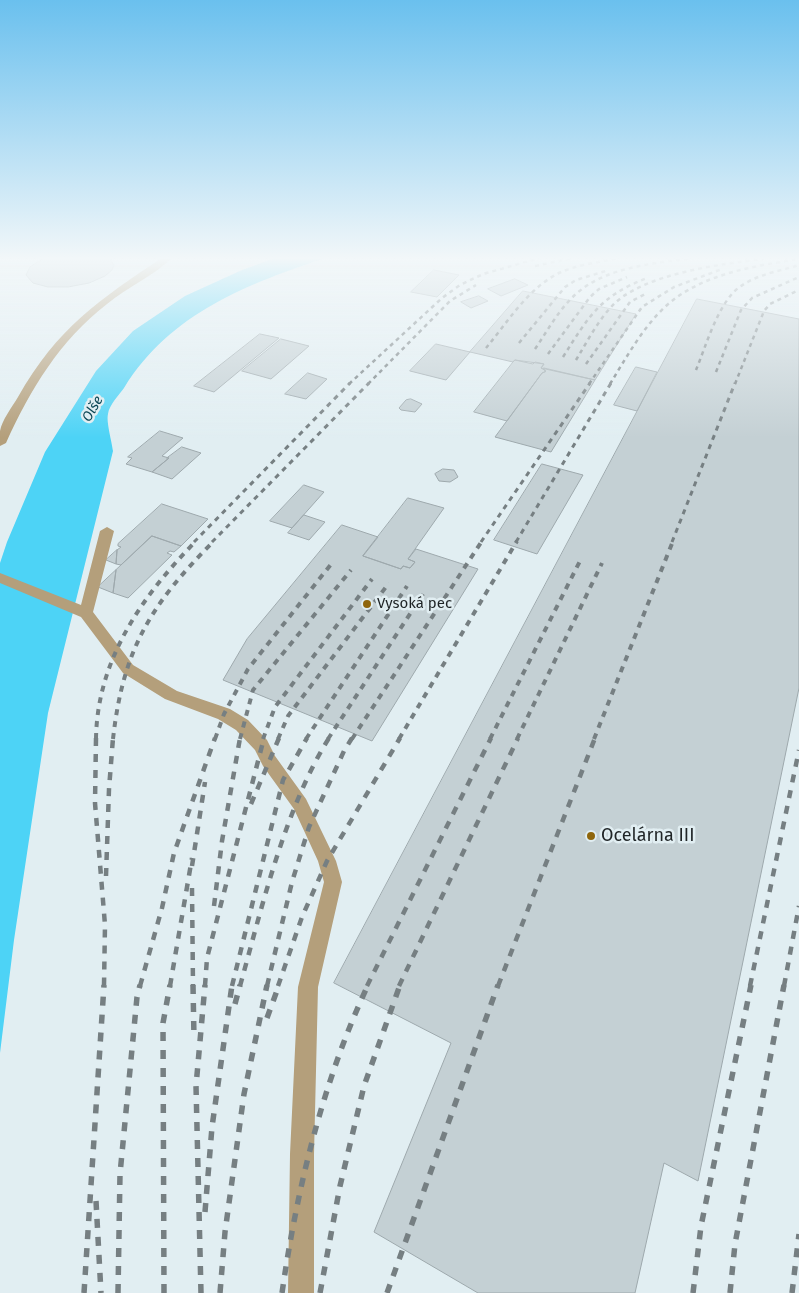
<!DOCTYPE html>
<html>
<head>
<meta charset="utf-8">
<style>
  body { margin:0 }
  canvas { display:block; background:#e1eef2 }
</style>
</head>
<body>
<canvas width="799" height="1293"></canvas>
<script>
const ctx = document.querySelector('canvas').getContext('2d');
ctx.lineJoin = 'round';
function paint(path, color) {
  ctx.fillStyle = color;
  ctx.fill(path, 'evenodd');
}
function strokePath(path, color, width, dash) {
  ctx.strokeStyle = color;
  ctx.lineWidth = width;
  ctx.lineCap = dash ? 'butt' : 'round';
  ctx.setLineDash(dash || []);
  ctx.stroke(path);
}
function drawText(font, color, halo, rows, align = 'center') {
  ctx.font = font + ' "Fira Sans",sans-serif';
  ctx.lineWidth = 5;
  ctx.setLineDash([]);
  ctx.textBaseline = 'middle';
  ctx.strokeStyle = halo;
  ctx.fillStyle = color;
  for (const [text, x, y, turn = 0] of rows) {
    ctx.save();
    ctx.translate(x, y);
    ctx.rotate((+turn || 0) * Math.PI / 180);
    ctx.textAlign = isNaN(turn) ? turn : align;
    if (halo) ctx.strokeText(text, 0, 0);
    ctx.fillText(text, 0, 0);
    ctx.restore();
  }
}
paint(new Path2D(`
  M 278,257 L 328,257 C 248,284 171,312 124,388 C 119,395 109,405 108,414 C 106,422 112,442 113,451 L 48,713 L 14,940 L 0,1053 L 0,563 L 7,542 L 45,452 L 96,371 L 133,331 L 185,296 L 242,270 Z`), '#4dd3f6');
const building = new Path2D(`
  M 46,257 L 109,257 L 114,265 L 112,270 L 105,276 L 89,283 L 68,287 L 48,287 L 33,283 L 26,275 L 30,267 Z
  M 434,270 L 459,275 L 437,297 L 411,292 Z
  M 515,279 L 528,285 L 501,296 L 488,289 Z
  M 523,291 L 597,306 L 636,314 L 595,380 L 541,368 L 544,364 L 535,362 L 533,364 L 515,360 L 513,362 L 470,352 Z
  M 479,296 L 488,301 L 471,308 L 461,302 Z
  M 697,299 L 799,319 L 799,688 L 698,1181 L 664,1163 L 635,1293 L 478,1293 L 374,1232 L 451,1043 L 334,983 Z
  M 260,334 L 279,338 L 214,392 L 194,386 Z
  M 281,339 L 309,346 L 271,379 L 242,371 Z
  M 436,344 L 470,352 L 446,380 L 410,371 Z
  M 515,360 L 544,364 L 541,368 L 546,371 L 542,373 L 507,421 L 474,412 Z
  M 636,367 L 657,372 L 637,411 L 614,405 Z
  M 544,368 L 595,380 L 551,452 L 495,437 L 542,373 L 545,372 Z
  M 308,373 L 327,379 L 306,399 L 285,394 Z
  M 411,399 L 422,404 L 415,412 L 401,410 L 399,408 L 406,400 Z
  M 160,431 L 183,438 L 162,456 L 169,458 L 152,472 L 126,464 L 132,458 L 128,457 Z
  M 182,447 L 201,453 L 172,479 L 152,472 L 169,458 L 167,458 Z
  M 542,464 L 583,475 L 537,554 L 494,540 Z
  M 443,469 L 454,470 L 458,477 L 450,482 L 439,481 L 435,474 Z
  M 304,485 L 324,492 L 292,528 L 270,521 Z
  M 408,498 L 444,508 L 408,559 L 415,562 L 410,568 L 403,566 L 401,569 L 363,556 Z
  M 162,504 L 208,519 L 181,546 L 152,536 L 121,565 L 116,564 L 117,550 L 121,547 L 118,546 L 118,544 Z
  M 304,515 L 325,522 L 309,540 L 288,533 Z
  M 342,525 L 378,537 L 363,556 L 401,569 L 403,566 L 410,568 L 415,562 L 408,559 L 416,549 L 478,569 L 372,741 L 223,680 L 247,639 Z
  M 152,536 L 181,546 L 174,552 L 170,551 L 167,553 L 172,555 L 128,598 L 113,593 L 116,570 Z
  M 117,550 L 116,564 L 106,560 Z
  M 116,570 L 113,593 L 98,587 Z`);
paint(building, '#c4d0d4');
strokePath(building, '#9ea9ad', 1);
paint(new Path2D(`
  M 163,257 L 173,257 C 154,276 127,287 107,304 C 60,340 30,390 6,443 L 0,446 C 0,442 0,436 0,431 C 2,420 12,407 18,397 C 57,328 99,300 163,257 Z
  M 107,527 L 114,531 L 93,612 L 133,665 L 177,691 L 230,709 L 248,720 L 267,740 L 275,756 L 306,799 L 336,861 L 342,882 L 318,987 L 314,1154 L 314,1293 L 288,1293 L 290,1154 L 298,987 L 324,882 L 318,861 L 294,809 L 263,766 L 255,750 L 236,730 L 218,719 L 165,699 L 123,673 L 81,617 L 0,583 L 0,573 L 81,605 L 100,531 Z`), '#b49f7b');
strokePath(new Path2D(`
  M 535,266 L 577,257
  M 519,343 L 565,287 L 576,280 L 609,270
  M 486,348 C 507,323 528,288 559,273 C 578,264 602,262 623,257
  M 535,349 C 548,330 559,309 576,294 C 608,265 660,263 700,257
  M 548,354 L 590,297 L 599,289 L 627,277
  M 563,357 C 589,316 600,296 647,278
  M 576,360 C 587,342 597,322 612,306 C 642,274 720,264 763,259
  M 586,364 L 630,302 L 647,293
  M 696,370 C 706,346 719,300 741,286 C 758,274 780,271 799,265
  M 716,372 L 741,310 L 752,298 L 799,277
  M 349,384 L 442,298 L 460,285 L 483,274 L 543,257
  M 368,384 L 450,301 L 476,285
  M 589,384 L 642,307 L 674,287 L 722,269
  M 610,384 C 626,358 643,327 666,306 C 701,274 754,266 799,259
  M 735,384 L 764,311 L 770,304 L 799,290`), '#767f82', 2.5, [4, 4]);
strokePath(new Path2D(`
  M 194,542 L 350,383
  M 212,542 L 369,383
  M 481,542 L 590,383
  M 516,542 L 611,383
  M 672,542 L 735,383`), '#767f82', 3, [5, 5]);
strokePath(new Path2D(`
  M 96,739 C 97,660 142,596 196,541
  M 113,739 C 123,649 151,604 214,541
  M 215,739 L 224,714 L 248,669 L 332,563
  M 240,739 L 253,690 L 351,570
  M 263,739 L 275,707 L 372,579
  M 278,739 L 288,716 L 389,583
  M 306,739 L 407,586
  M 328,739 L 423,594
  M 352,739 L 482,541
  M 399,739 L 517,541
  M 490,739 L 582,557
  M 517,739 L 602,563
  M 594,739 L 673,541`), '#767f82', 4, [6, 6]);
strokePath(new Path2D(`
  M 96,738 L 95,803 L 105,925 L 104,986
  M 251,804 L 279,738
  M 192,866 L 205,782
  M 106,876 L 109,789 L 113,738
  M 192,888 L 193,986
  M 214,906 L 222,841 L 240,738
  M 140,986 L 162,908 L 174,853 L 215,738
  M 170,986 L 192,858
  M 205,986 L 207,958 L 264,738
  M 232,986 L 283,780 L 307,738
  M 240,986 C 262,907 285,808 329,738
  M 267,986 L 292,882 L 309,827 L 344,751 L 352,738
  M 278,986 L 302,917 L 327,861 L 400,738
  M 367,986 L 491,738
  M 399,986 L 518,738
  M 498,986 L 595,738
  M 750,986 L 799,750
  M 784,986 L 799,906`), '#767f82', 4.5, [8, 8]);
strokePath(new Path2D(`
  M 193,985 L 194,1038
  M 235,1004 L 240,985
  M 267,1018 L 279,985
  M 96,1201 L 101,1293
  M 205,1212 L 212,1127 L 232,985
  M 84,1293 L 104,985
  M 118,1293 L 120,1174 L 137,997 L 140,985
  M 164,1293 L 163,1023 L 170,985
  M 201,1293 L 196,1086 L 205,985
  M 220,1293 L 225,1232 L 244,1094 L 267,985
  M 282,1293 C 297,1188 323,1081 368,985
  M 320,1293 L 340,1186 L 364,1086 L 400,985
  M 387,1293 L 498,985
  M 693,1293 L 701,1226 L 751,985
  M 730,1293 L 735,1244 L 784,985
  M 792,1293 L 799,1234`), '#767f82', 5.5, [9, 9]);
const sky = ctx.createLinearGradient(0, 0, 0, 438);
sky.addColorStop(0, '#6ac0ee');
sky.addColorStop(0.59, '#f2f7f9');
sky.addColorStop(1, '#f2f7f900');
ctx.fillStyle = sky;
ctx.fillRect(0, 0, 799, 438);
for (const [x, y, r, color] of [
  [367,604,5,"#8f660c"],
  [591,836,5,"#8f660c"]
]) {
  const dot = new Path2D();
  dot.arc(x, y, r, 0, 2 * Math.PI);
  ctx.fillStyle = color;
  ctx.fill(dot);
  strokePath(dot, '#e1eef2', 2);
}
drawText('italic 14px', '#0c4756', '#e1eef2', [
  ["Olše",93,409,-60]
]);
drawText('15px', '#1f2426', '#e1eef2', [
  ["Vysoká pec",377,604]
], 'left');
drawText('18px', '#1f2426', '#e1eef2', [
  ["Ocelárna III",601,836]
], 'left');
</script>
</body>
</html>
